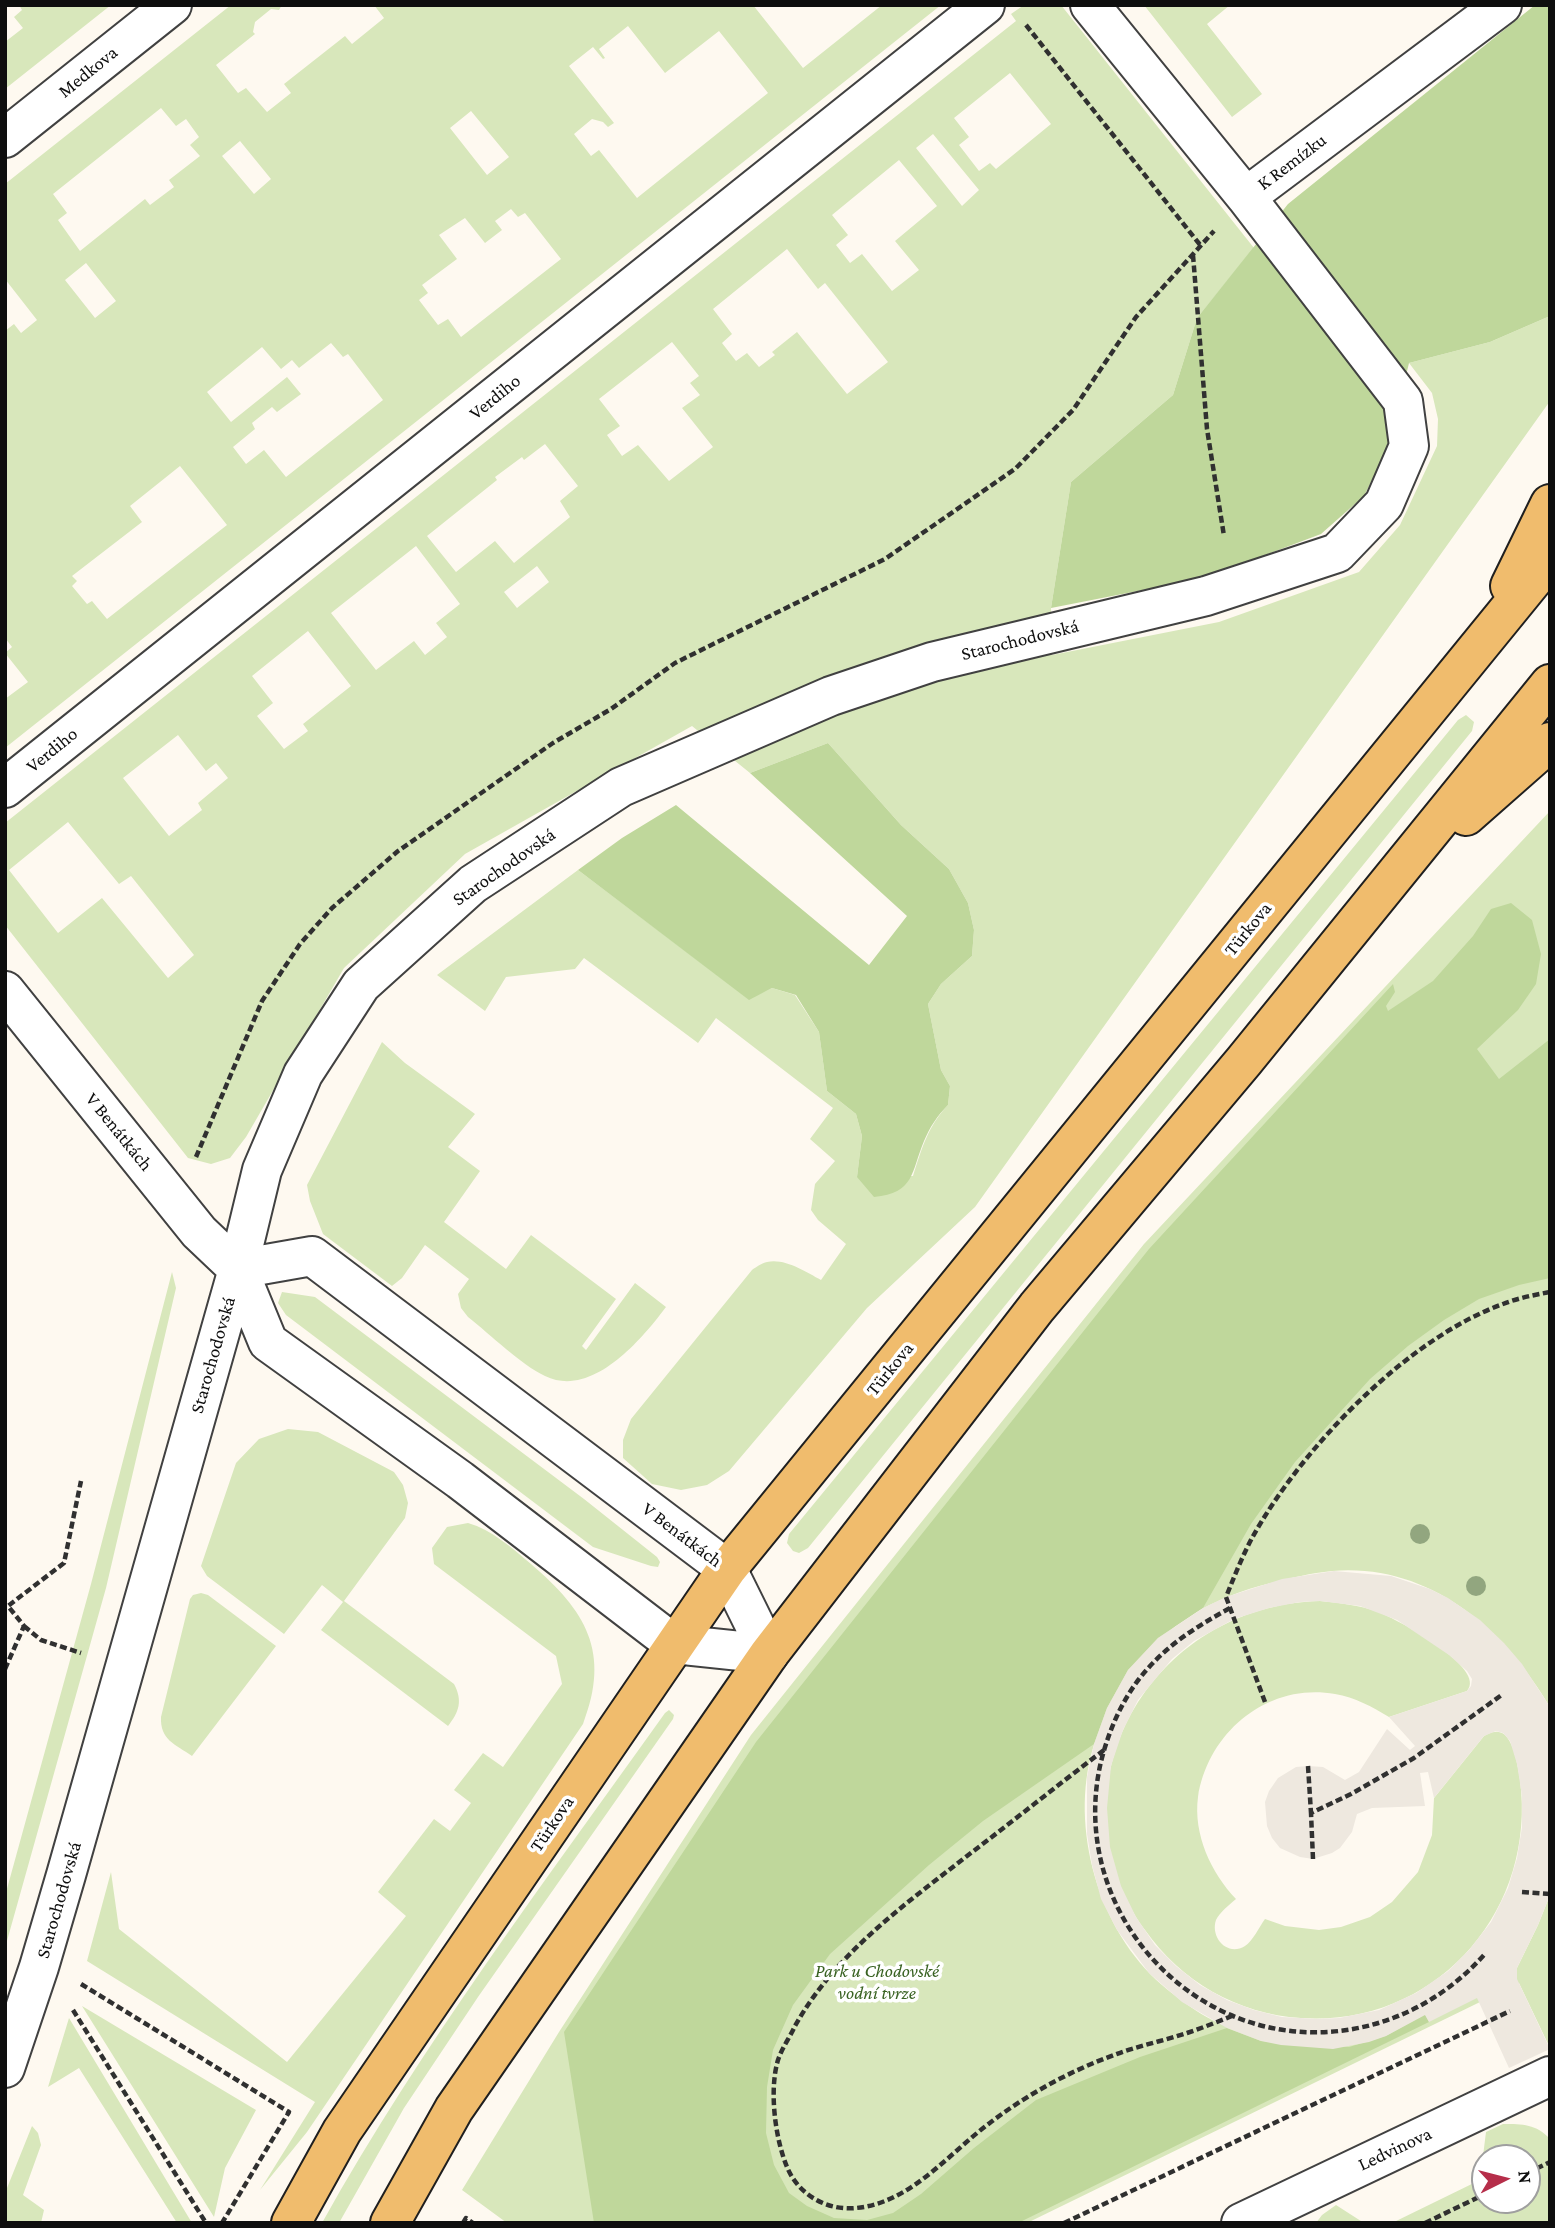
<!DOCTYPE html>
<html>
<head>
<meta charset="utf-8">
<style>
  body { margin:0 }
  #map { position:relative; width:1555px; height:2228px; overflow:hidden; background:#fef9f0; font-family:"Crimson Pro",serif }
  canvas { display:block }
  .frame { position:absolute; inset:0; border:7px solid #0e0e0e; pointer-events:none }
  .north { position:absolute; left:1471px; top:2144px; width:70px; height:70px; box-sizing:border-box; background:#fff; border:2px solid #9f9f9f; border-radius:50%; rotate:84deg; font-size:19px; font-weight:700; line-height:28px; text-align:center; color:#0e0e0e }
  .north::after { content:''; display:block; margin:auto; width:24px; height:32px; background:#b62e4a; clip-path:polygon(50% 0,100% 100%,50% 72%,0 100%) }
</style>
</head>
<body>
<div id="map">
<canvas width="1555" height="2228"></canvas>
<div class="frame"></div>
<div class="north">N</div>
</div>
<script>
const ctx = document.querySelector('canvas').getContext('2d');
ctx.lineJoin = 'round';
function paint(path, color) {
  ctx.fillStyle = color;
  ctx.fill(path, 'evenodd');
}
function strokePath(path, color, width, dash) {
  ctx.strokeStyle = color;
  ctx.lineWidth = width;
  ctx.lineCap = dash ? 'butt' : 'round';
  ctx.setLineDash(dash || []);
  ctx.stroke(path);
}
function drawText(font, color, halo, rows, align = 'center') {
  ctx.font = font + ' "Crimson Pro",serif';
  ctx.lineWidth = 7;
  ctx.setLineDash([]);
  ctx.textBaseline = 'middle';
  ctx.strokeStyle = halo;
  ctx.fillStyle = color;
  for (const [text, x, y, turn = 0] of rows) {
    ctx.save();
    ctx.translate(x, y);
    ctx.rotate((+turn || 0) * Math.PI / 180);
    ctx.textAlign = isNaN(turn) ? turn : align;
    if (halo) ctx.strokeText(text, 0, 0);
    ctx.fillText(text, 0, 0);
    ctx.restore();
  }
}
paint(new Path2D(`
  M 19,5 L 111,5 L 5,89 L 5,42 L 23,28 L 14,17 L 22,10 Z
  M 231,5 L 282,5 L 279,10 L 271,9 L 255,22 L 253,32 L 255,34 L 216,65 L 238,93 L 246,88 L 267,112 L 291,93 L 284,84 L 345,36 L 352,44 L 384,18 L 374,5 L 753,5 L 803,68 L 882,5 L 941,5 L 5,748 L 5,699 L 28,682 L 5,653 L 12,647 L 5,638 L 5,331 L 14,324 L 21,333 L 37,320 L 5,279 L 5,184 ZM 628,26 L 665,73 L 719,31 L 768,93 L 637,198 L 599,150 L 591,156 L 574,134 L 592,119 L 603,122 L 608,127 L 614,123 L 569,66 L 593,47 L 603,59 L 605,58 L 599,49 ZM 161,108 L 176,126 L 186,119 L 199,137 L 190,145 L 200,156 L 169,180 L 174,187 L 150,205 L 145,199 L 80,251 L 58,220 L 67,213 L 53,194 ZM 471,111 L 509,157 L 487,175 L 450,128 ZM 240,141 L 271,179 L 254,194 L 222,156 ZM 511,209 L 518,217 L 525,213 L 561,259 L 461,337 L 448,319 L 438,325 L 419,300 L 428,293 L 422,285 L 457,259 L 439,235 L 465,218 L 485,243 L 502,230 L 495,221 ZM 86,263 L 116,301 L 95,318 L 65,280 ZM 331,343 L 343,357 L 348,354 L 383,400 L 286,477 L 264,450 L 246,464 L 233,447 L 255,429 L 252,423 L 272,407 L 277,412 L 301,394 L 287,377 L 231,422 L 207,392 L 262,347 L 281,369 L 292,360 L 299,368 ZM 180,466 L 227,525 L 107,619 L 92,601 L 87,604 L 72,586 L 77,581 L 72,576 L 142,522 L 130,506 Z
  M 1024,5 L 1061,5 L 1254,248 L 1197,318 L 1173,395 L 1071,482 L 1051,608 L 1052,655 L 1219,622 L 1359,572 L 1400,525 L 1437,446 L 1438,419 L 1432,393 L 1409,363 L 1490,342 L 1550,316 L 1550,401 L 975,1207 L 867,1308 L 729,1471 L 707,1485 L 681,1490 L 652,1484 L 623,1458 L 623,1440 L 631,1419 L 752,1270 C 756,1267 762,1263 767,1262 C 785,1258 806,1272 821,1280 L 846,1244 L 818,1220 L 811,1210 L 815,1184 L 835,1161 L 810,1139 L 833,1108 L 716,1018 L 698,1043 L 584,958 L 575,969 L 506,977 L 485,1011 L 437,975 L 578,870 L 749,999 L 772,988 L 795,995 L 819,1032 L 827,1091 L 856,1114 L 862,1136 L 857,1177 L 913,1176 C 922,1148 928,1126 948,1105 L 950,1086 L 941,1070 L 928,1004 L 941,984 L 972,956 L 974,930 L 968,903 L 949,869 L 901,825 L 828,743 L 750,773 L 692,726 L 465,854 L 344,968 L 246,1137 L 230,1158 L 211,1164 L 188,1158 L 5,925 L 5,823 L 1016,21 L 1011,14 ZM 1010,73 L 1051,124 L 996,169 L 990,163 L 979,171 L 959,145 L 969,137 L 954,118 ZM 933,134 L 979,190 L 962,206 L 916,148 ZM 899,160 L 937,206 L 895,241 L 919,270 L 892,291 L 862,254 L 850,263 L 836,245 L 848,235 L 832,215 ZM 787,249 L 818,289 L 825,283 L 888,362 L 847,394 L 797,332 L 772,352 L 775,355 L 759,367 L 747,353 L 736,361 L 722,343 L 732,334 L 713,309 ZM 672,342 L 699,376 L 690,383 L 700,395 L 682,408 L 713,447 L 669,481 L 638,445 L 622,456 L 607,435 L 620,426 L 599,399 ZM 545,444 L 578,486 L 560,501 L 570,517 L 514,563 L 495,541 L 456,572 L 427,536 L 497,480 L 495,477 L 522,457 L 524,460 ZM 416,546 L 460,604 L 436,623 L 447,637 L 425,655 L 414,641 L 376,670 L 331,613 ZM 537,566 L 549,582 L 517,608 L 504,592 ZM 308,631 L 351,686 L 303,724 L 308,731 L 284,749 L 257,716 L 273,703 L 252,676 ZM 178,735 L 206,771 L 216,763 L 228,778 L 198,803 L 202,810 L 169,836 L 123,778 ZM 68,822 L 119,884 L 131,876 L 194,955 L 168,978 L 102,898 L 58,933 L 9,870 Z
  M 1144,5 L 1230,5 L 1207,24 L 1262,94 L 1232,117 Z
  M 1466,715 L 1474,722 L 1472,731 L 808,1548 L 799,1553 L 793,1551 L 787,1543 L 789,1534 L 1458,720 Z
  M 1550,811 L 1550,1707 C 1503,1628 1429,1563 1332,1571 C 1311,1573 1291,1578 1271,1583 C 1242,1590 1217,1600 1191,1615 C 1187,1618 1180,1621 1176,1625 C 1164,1637 1151,1662 1141,1676 C 1129,1693 1098,1731 1093,1748 C 1069,1828 1099,1931 1162,1985 C 1194,2012 1218,2026 1259,2038 C 1265,2040 1275,2045 1282,2044 C 1288,2044 1295,2040 1300,2038 C 1315,2033 1331,2028 1347,2023 C 1404,2005 1460,1986 1517,1968 L 1538,1925 L 1550,1895 L 1550,2048 L 1519,1983 L 1027,2223 L 507,2223 L 462,2190 L 559,2032 L 751,1735 L 1144,1244 Z
  M 382,1042 L 405,1063 L 475,1114 L 448,1147 L 480,1171 L 444,1222 L 506,1269 L 531,1235 L 616,1299 L 582,1346 L 586,1350 L 635,1283 L 666,1307 C 642,1339 592,1399 545,1376 C 520,1364 491,1335 468,1317 L 461,1308 L 458,1294 L 469,1279 L 425,1245 L 402,1278 L 392,1286 L 323,1234 L 310,1201 L 307,1185 Z
  M 172,1272 L 176,1288 L 106,1588 L 5,1948 L 5,1896 L 91,1584 Z
  M 282,1292 L 315,1297 L 584,1499 L 657,1557 L 660,1562 L 658,1567 L 651,1566 L 593,1547 L 286,1315 L 278,1303 Z
  M 288,1429 L 318,1432 L 394,1472 L 403,1485 L 408,1503 L 405,1518 L 344,1601 L 454,1684 C 463,1701 459,1712 448,1726 L 321,1630 L 343,1602 L 322,1585 L 284,1634 L 207,1576 L 201,1566 L 236,1463 L 259,1439 Z
  M 468,1523 C 492,1530 512,1548 531,1564 C 586,1611 611,1652 583,1724 L 307,2132 L 260,2190 L 315,2102 L 87,1961 L 111,1872 L 119,1929 L 287,2062 L 406,1916 L 378,1892 L 434,1819 L 450,1831 L 471,1803 L 454,1790 L 483,1753 L 503,1767 L 562,1684 L 556,1656 L 434,1564 L 432,1548 L 447,1527 Z
  M 201,1593 L 208,1595 L 276,1646 L 192,1756 C 175,1744 160,1740 161,1717 L 190,1599 L 193,1595 Z
  M 1320,1601 C 1340,1603 1359,1605 1378,1612 C 1397,1619 1488,1668 1467,1691 L 1389,1717 C 1372,1707 1355,1697 1335,1694 C 1268,1682 1208,1732 1198,1797 C 1193,1834 1211,1873 1236,1899 C 1229,1905 1220,1912 1216,1920 C 1210,1937 1227,1957 1245,1946 C 1253,1941 1259,1927 1265,1919 L 1285,1926 L 1319,1930 L 1341,1927 L 1370,1917 L 1392,1902 L 1418,1872 L 1432,1835 L 1434,1798 L 1484,1736 C 1488,1734 1491,1732 1495,1732 C 1513,1729 1518,1767 1520,1780 C 1537,1912 1435,2027 1301,2018 C 1237,2014 1181,1981 1145,1930 C 1045,1787 1151,1605 1320,1601 Z
  M 669,1710 L 674,1715 L 673,1719 L 478,1997 L 404,2108 L 339,2223 L 322,2223 C 422,2044 546,1880 665,1713 Z
  M 82,2006 L 256,2110 L 225,2168 L 214,2217 Z
  M 69,2018 L 192,2223 L 177,2223 L 79,2068 L 48,2087 Z
  M 1503,2124 C 1523,2124 1536,2124 1550,2139 L 1550,2223 L 1392,2223 L 1480,2180 L 1486,2132 ZM 1485,2158 L 1527,2158 L 1527,2200 L 1485,2200 Z
  M 32,2126 L 38,2133 L 41,2145 L 23,2195 L 44,2210 L 41,2223 L 5,2223 L 5,2193 Z
  M 1336,2205 L 1364,2223 L 1316,2223 L 1322,2215 Z`), '#d8e7bb');
paint(new Path2D(`
  M 1535,5 L 1550,5 L 1550,316 L 1490,342 L 1409,363 L 1389,446 L 1364,496 L 1321,534 L 1204,578 L 1051,608 L 1071,482 L 1173,395 L 1197,318 L 1288,204 Z
  M 828,743 L 901,825 L 949,869 L 968,903 L 974,930 L 972,956 L 941,984 L 928,1004 L 941,1070 L 950,1086 L 948,1105 C 937,1116 930,1127 924,1141 C 911,1172 915,1193 874,1197 L 857,1177 L 862,1136 L 856,1114 L 827,1091 L 819,1032 L 796,995 L 772,988 L 749,1000 L 578,870 L 622,838 L 676,805 L 869,965 L 907,916 L 750,773 Z
  M 1511,903 L 1532,920 L 1541,954 L 1536,984 L 1518,1010 L 1477,1049 L 1499,1079 L 1550,1039 L 1550,1278 L 1519,1285 L 1479,1299 L 1444,1320 L 1408,1346 L 1370,1379 L 1295,1462 L 1251,1524 L 1203,1608 L 1158,1638 L 1128,1670 L 1107,1708 L 1094,1744 L 983,1821 L 929,1865 L 830,1954 L 793,2005 L 773,2050 L 767,2087 L 766,2133 L 774,2165 L 789,2193 L 807,2206 L 834,2218 L 867,2220 L 893,2213 L 921,2194 L 974,2148 L 1036,2100 L 1140,2057 L 1227,2028 L 1261,2041 L 1349,2047 L 1386,2036 L 1425,2014 L 1429,2022 L 1018,2223 L 594,2223 L 564,2032 L 756,1742 L 1149,1249 L 1393,984 L 1395,992 L 1386,1006 L 1388,1011 L 1433,981 L 1473,936 L 1491,909 Z`), '#bfd79b');
paint(new Path2D(`
  M 1334,1571 L 1391,1576 L 1430,1589 L 1448,1598 L 1480,1620 L 1504,1643 L 1522,1664 L 1550,1707 L 1550,1895 L 1538,1925 L 1517,1968 L 1517,1979 L 1550,2049 L 1509,2068 L 1477,1998 L 1429,2022 L 1425,2015 L 1386,2036 L 1369,2042 L 1333,2049 L 1281,2045 L 1261,2041 L 1227,2028 L 1182,2002 L 1149,1973 L 1117,1930 L 1101,1899 L 1092,1865 L 1087,1834 L 1087,1777 L 1094,1744 L 1107,1708 L 1128,1670 L 1158,1638 L 1203,1608 L 1226,1597 L 1282,1579 ZM 1320,1601 L 1360,1606 L 1397,1620 L 1449,1655 L 1467,1671 L 1472,1679 L 1471,1686 L 1467,1691 L 1389,1717 L 1415,1746 L 1410,1750 L 1387,1729 L 1359,1772 L 1345,1780 L 1323,1767 L 1308,1766 L 1296,1767 L 1278,1778 L 1269,1791 L 1265,1802 L 1267,1826 L 1272,1838 L 1280,1848 L 1300,1857 L 1313,1859 L 1332,1853 L 1340,1848 L 1352,1832 L 1357,1814 L 1372,1808 L 1425,1806 L 1420,1773 L 1428,1772 L 1434,1798 L 1484,1736 L 1496,1731 L 1503,1733 L 1510,1741 L 1517,1764 L 1522,1796 L 1522,1827 L 1517,1858 L 1508,1888 L 1491,1922 L 1469,1950 L 1448,1971 L 1416,1993 L 1379,2010 L 1339,2018 L 1317,2019 L 1282,2017 L 1254,2010 L 1227,2000 L 1200,1985 L 1176,1966 L 1155,1945 L 1136,1917 L 1121,1886 L 1110,1847 L 1107,1808 L 1111,1766 L 1123,1730 L 1138,1700 L 1172,1659 L 1194,1641 L 1234,1619 L 1269,1608 L 1300,1602 Z`), '#eee8df');
const minor = new Path2D(`
  M 5,138 L 172,5
  M 1246,197 L 1502,5
  M 5,788 L 985,5
  M 5,991 L 199,1232 L 238,1269 L 268,1342 L 460,1480 L 674,1644 L 769,1654
  M 238,1269 L 312,1256 L 727,1569 L 769,1654
  M 5,2068 L 39,1967 L 66,1875 L 238,1269 L 262,1170 L 303,1074 L 361,985 L 473,884 L 621,787 L 831,696 L 932,662 L 1206,596 L 1337,553 L 1384,504 L 1409,446 L 1403,401 L 1246,197 L 1090,5
  M 1241,2223 L 1550,2076`);
const major = new Path2D(`
  M 1510,586 L 1550,504
  M 1466,816 L 1550,742
  M 291,2223 L 342,2131 L 727,1569 L 1550,559
  M 390,2223 L 454,2109 L 769,1654 L 1037,1307 L 1244,1061 L 1550,684`);
strokePath(minor, '#414141', 42);
strokePath(major, '#1f1f1f', 42);
strokePath(new Path2D(`
  M 1026,25 L 1201,246
  M 1193,255 L 1207,429 L 1224,536
  M 196,1157 L 262,1001 L 300,944 L 332,908 L 398,851 L 553,743 L 611,709 L 675,663 L 885,559 L 1015,469 L 1073,410 L 1136,317 L 1214,231
  M 1230,1608 C 1194,1628 1165,1646 1139,1679 C 1120,1704 1107,1735 1100,1766 C 1068,1916 1200,2056 1353,2029 C 1404,2020 1449,1994 1484,1955
  M 24,1626 L 41,1640 L 81,1653
  M 5,1669 L 24,1626 L 8,1606 L 64,1563 L 81,1481
  M 1265,1702 L 1226,1597 C 1234,1577 1242,1557 1252,1538 C 1301,1449 1406,1339 1503,1304 C 1518,1298 1534,1295 1550,1292
  M 1104,1750 C 1058,1785 1013,1821 967,1856 C 903,1906 835,1954 795,2026 C 790,2037 782,2048 778,2060 C 769,2090 775,2138 787,2167 C 798,2194 826,2211 856,2208 C 911,2203 949,2153 991,2122 C 1028,2094 1070,2071 1114,2055 C 1137,2046 1163,2041 1187,2033 C 1202,2028 1217,2022 1232,2016
  M 1308,1766 L 1311,1813
  M 1313,1859 L 1311,1813 L 1351,1794 L 1414,1758 L 1503,1694
  M 1522,1892 L 1550,1894
  M 81,1984 L 289,2112 L 222,2223
  M 73,2010 L 206,2223
  M 1527,2173 L 1550,2162
  M 463,2223 L 466,2218 L 473,2223
  M 1064,2223 L 1510,2011
  M 1425,2223 L 1485,2194`), '#303030', 4.5, [7, 3.5]);
strokePath(minor, '#fff', 38);
strokePath(major, '#f0bc6d', 38);
ctx.fillStyle = '#92a67f';
for (const [x, y] of [
  [1420,1534],
  [1476,1586]
]) {
  ctx.beginPath();
  ctx.arc(x, y, 10, 0, 2 * Math.PI);
  ctx.fill();
}
drawText('19px', '#0e0e0e', '#fff', [
  ["Medkova",88,72,-39],
  ["K Remízku",1292,162,-37],
  ["Verdiho",495,397,-39],
  ["Starochodovská",1020,640,-14],
  ["Verdiho",52,750,-39],
  ["Starochodovská",504,867,-35],
  ["Türkova",1248,929,-51],
  ["V Benátkách",119,1132,51],
  ["Starochodovská",213,1355,-74],
  ["Türkova",890,1369,-51],
  ["V Benátkách",682,1535,37],
  ["Türkova",552,1824,-56],
  ["Starochodovská",59,1900,-74],
  ["Ledvinova",1395,2149,-25]
]);
drawText('italic 19px', '#396222', '#fff', [
  ["Park u Chodovské",877,1971],
  ["vodní tvrze",877,1993]
]);
</script>
</body>
</html>
